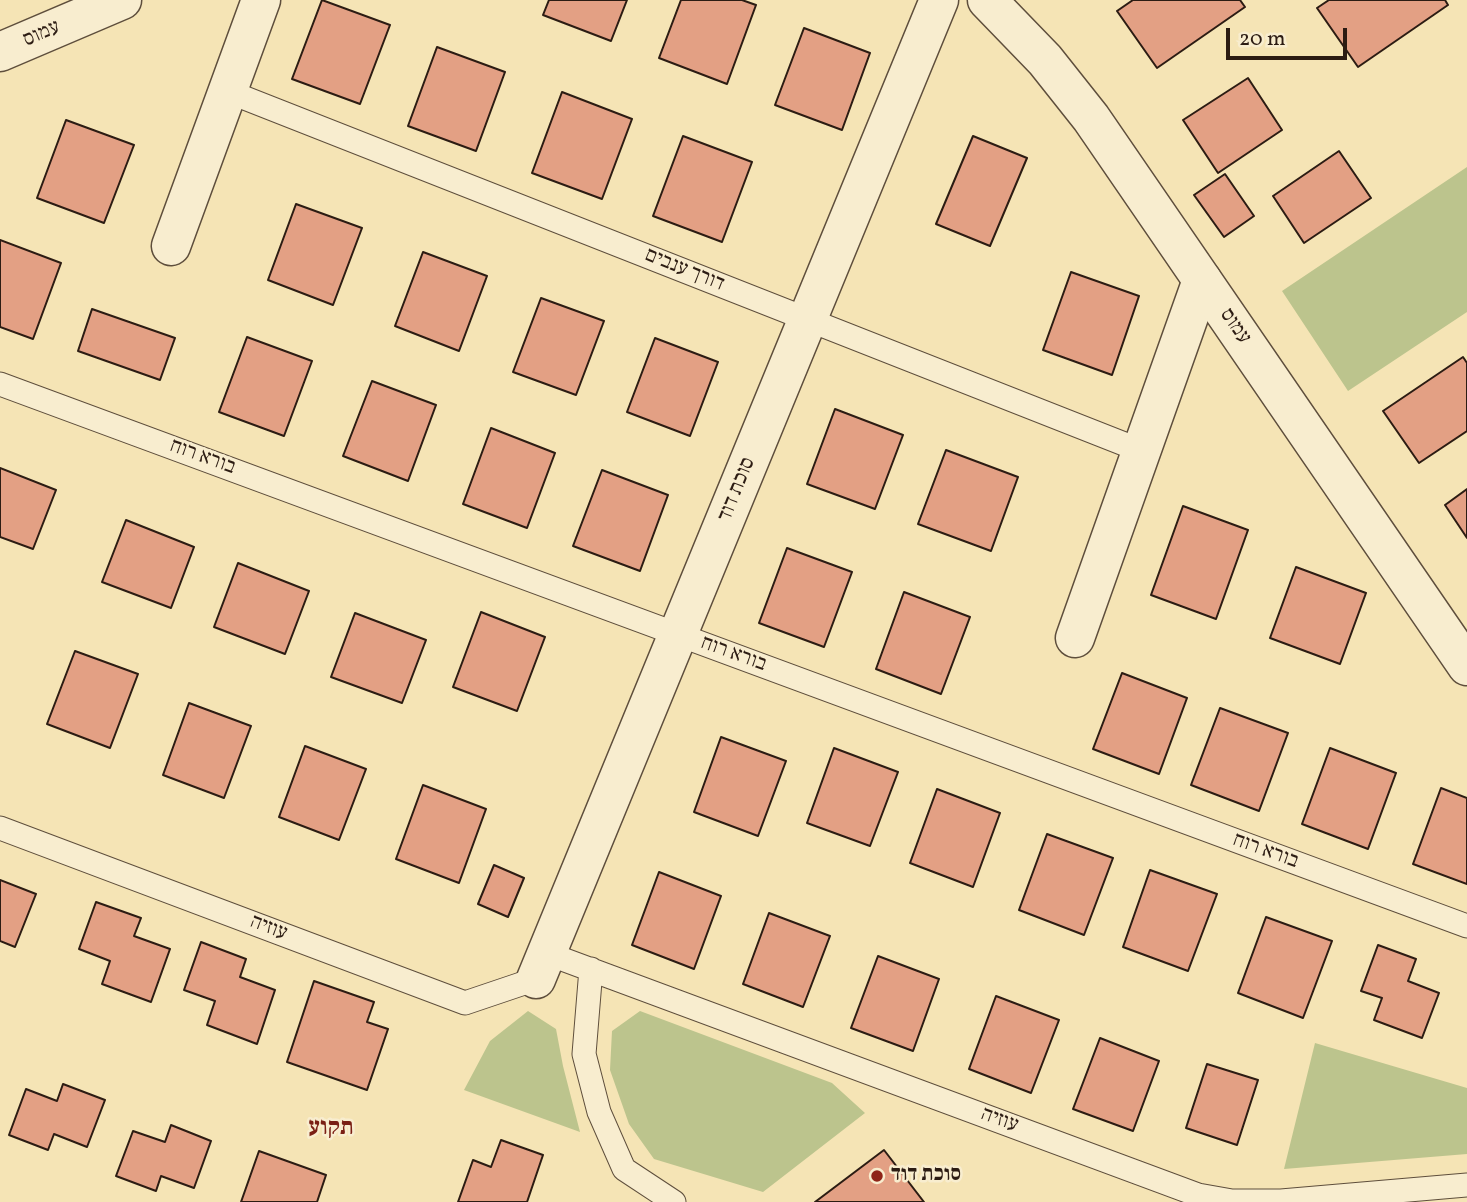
<!DOCTYPE html>
<html>
<head>
<meta charset="utf-8">
<style>
  body { margin:0 }
  #map { position:relative; width:1467px; height:1202px; overflow:hidden; background:#f5e4b5; font-family:Vollkorn,serif }
  canvas { display:block }
  .scale { position:absolute; left:1226px; top:28px; width:121px; height:32px; box-sizing:border-box; border:4px solid #2c1c13; border-top:0; padding-left:9px; font-size:21px; line-height:24px; white-space:nowrap; color:#2c1c13; -webkit-text-stroke:5px #f8edcf; paint-order:stroke }
</style>
</head>
<body>
<div id="map">
<canvas width="1467" height="1202"></canvas>
<div class="scale">20 m</div>
</div>
<script>
const ctx = document.querySelector('canvas').getContext('2d');
ctx.lineJoin = 'round';
function paint(path, color) {
  ctx.fillStyle = color;
  ctx.fill(path, 'evenodd');
}
function strokePath(path, color, width, dash) {
  ctx.strokeStyle = color;
  ctx.lineWidth = width;
  ctx.lineCap = dash ? 'butt' : 'round';
  ctx.setLineDash(dash || []);
  ctx.stroke(path);
}
function drawText(font, color, halo, rows, align = 'center') {
  ctx.font = font + ' Vollkorn,"Frank Ruhl Libre",serif';
  ctx.lineWidth = 5;
  ctx.setLineDash([]);
  ctx.textBaseline = 'middle';
  ctx.strokeStyle = halo;
  ctx.fillStyle = color;
  for (const [text, x, y, turn = 0] of rows) {
    ctx.save();
    ctx.translate(x, y);
    ctx.rotate((+turn || 0) * Math.PI / 180);
    ctx.textAlign = isNaN(turn) ? turn : align;
    if (halo) ctx.strokeText(text, 0, 0);
    ctx.fillText(text, 0, 0);
    ctx.restore();
  }
}
paint(new Path2D(`
  M 1467,167 L 1467,312 L 1348,391 L 1282,291 Z
  M 528,1011 L 556,1029 L 563,1066 L 580,1132 L 464,1090 L 490,1041 Z
  M 640,1011 L 832,1083 L 865,1113 L 763,1192 L 654,1159 L 629,1124 L 610,1070 L 612,1031 Z
  M 1315,1043 L 1467,1088 L 1467,1154 L 1284,1169 Z`), '#bcc48d');
const building = new Path2D(`
  M 322,0 L 390,25 L 360,104 L 292,79 Z
  M 549,0 L 627,0 L 611,41 L 543,15 Z
  M 681,0 L 742,0 L 756,5 L 727,84 L 659,58 Z
  M 1133,0 L 1240,0 L 1245,7 L 1157,68 L 1117,11 Z
  M 1329,0 L 1445,0 L 1448,5 L 1358,67 L 1317,8 Z
  M 804,28 L 870,53 L 842,130 L 775,105 Z
  M 437,47 L 505,72 L 476,151 L 408,126 Z
  M 1248,78 L 1282,130 L 1218,173 L 1183,120 Z
  M 562,92 L 632,119 L 602,199 L 532,173 Z
  M 66,120 L 134,145 L 104,223 L 37,198 Z
  M 683,136 L 752,162 L 722,242 L 653,216 Z
  M 973,136 L 1027,158 L 990,246 L 936,224 Z
  M 1339,151 L 1371,198 L 1304,243 L 1273,196 Z
  M 1225,174 L 1254,216 L 1224,237 L 1194,195 Z
  M 296,204 L 362,228 L 333,305 L 268,280 Z
  M 0,240 L 61,263 L 33,339 L 0,327 Z
  M 423,252 L 487,276 L 459,351 L 395,326 Z
  M 1071,272 L 1139,296 L 1112,375 L 1043,350 Z
  M 541,298 L 604,321 L 576,395 L 513,372 Z
  M 92,309 L 175,338 L 160,380 L 78,351 Z
  M 247,337 L 312,361 L 284,436 L 219,412 Z
  M 655,338 L 718,362 L 690,436 L 627,412 Z
  M 1463,357 L 1467,363 L 1467,431 L 1419,463 L 1383,411 Z
  M 372,381 L 436,405 L 408,481 L 343,456 Z
  M 835,409 L 903,435 L 875,509 L 807,484 Z
  M 491,428 L 555,453 L 527,528 L 463,504 Z
  M 946,450 L 1018,477 L 991,551 L 918,524 Z
  M 0,468 L 56,490 L 33,549 L 0,537 Z
  M 602,470 L 668,495 L 640,571 L 573,546 Z
  M 1467,489 L 1467,538 L 1445,505 Z
  M 1183,506 L 1248,530 L 1216,619 L 1151,595 Z
  M 126,520 L 194,547 L 171,608 L 102,582 Z
  M 787,548 L 852,572 L 824,647 L 759,623 Z
  M 238,563 L 309,591 L 285,654 L 214,627 Z
  M 1296,567 L 1366,593 L 1340,664 L 1270,638 Z
  M 904,592 L 970,617 L 941,694 L 876,669 Z
  M 481,612 L 545,637 L 517,711 L 453,687 Z
  M 355,613 L 426,640 L 402,703 L 331,677 Z
  M 75,651 L 138,674 L 110,748 L 47,724 Z
  M 1122,673 L 1187,698 L 1159,774 L 1093,749 Z
  M 189,703 L 251,726 L 224,798 L 163,775 Z
  M 1220,708 L 1288,733 L 1259,811 L 1191,785 Z
  M 721,737 L 786,761 L 758,836 L 694,812 Z
  M 305,746 L 366,769 L 339,840 L 279,817 Z
  M 834,748 L 898,772 L 870,846 L 807,823 Z
  M 1330,748 L 1396,773 L 1368,849 L 1302,824 Z
  M 423,785 L 486,809 L 459,883 L 396,859 Z
  M 1441,788 L 1467,798 L 1467,884 L 1413,864 Z
  M 937,789 L 1000,813 L 973,887 L 910,863 Z
  M 1047,834 L 1113,858 L 1084,935 L 1019,910 Z
  M 494,865 L 524,878 L 508,917 L 478,904 Z
  M 1150,870 L 1217,894 L 1188,971 L 1123,947 Z
  M 659,872 L 721,896 L 694,969 L 632,945 Z
  M 0,880 L 36,894 L 15,947 L 0,941 Z
  M 96,902 L 141,918 L 134,936 L 170,949 L 151,1002 L 102,984 L 110,961 L 79,949 Z
  M 769,913 L 830,936 L 803,1007 L 743,984 Z
  M 1266,917 L 1332,941 L 1303,1018 L 1238,993 Z
  M 201,942 L 246,959 L 240,977 L 275,990 L 257,1044 L 207,1025 L 215,1001 L 184,990 Z
  M 1378,945 L 1416,959 L 1408,981 L 1439,993 L 1422,1038 L 1374,1020 L 1382,998 L 1361,991 Z
  M 878,956 L 939,979 L 913,1051 L 851,1028 Z
  M 314,981 L 374,1002 L 367,1022 L 388,1029 L 367,1090 L 287,1062 Z
  M 996,996 L 1059,1020 L 1031,1093 L 969,1069 Z
  M 1100,1038 L 1159,1061 L 1133,1131 L 1073,1109 Z
  M 1207,1064 L 1258,1080 L 1237,1145 L 1186,1128 Z
  M 63,1084 L 105,1100 L 87,1147 L 54,1134 L 48,1150 L 9,1135 L 26,1089 L 57,1101 Z
  M 171,1125 L 211,1141 L 194,1188 L 161,1176 L 156,1191 L 116,1176 L 133,1131 L 165,1142 Z
  M 501,1140 L 543,1155 L 527,1202 L 458,1202 L 473,1160 L 491,1167 Z
  M 884,1150 L 924,1202 L 815,1202 Z
  M 259,1151 L 326,1175 L 317,1202 L 241,1202 Z`);
paint(building, '#e3a084');
strokePath(building, '#2c1c13', 2);
const service = new Path2D(`
  M 227,91 L 1142,451
  M 0,384 L 1467,926
  M 0,828 L 465,1003 L 536,979
  M 546,953 L 1198,1195 L 1232,1201 L 1281,1201 L 1467,1185
  M 591,969 L 584,1054 L 599,1112 L 624,1169 L 674,1202`);
const minor = new Path2D(`
  M 171,246 L 261,0
  M 1075,638 L 1202,280
  M 536,979 L 939,0`);
const tertiary = new Path2D(`
  M 987,0 L 1045,60 L 1091,118 L 1467,666
  M 0,52 L 122,0`);
strokePath(service, '#5e4e3c', 25);
strokePath(minor, '#5e4e3c', 41);
strokePath(tertiary, '#5e4e3c', 41);
strokePath(service, '#f8edcf', 23);
strokePath(minor, '#f8edcf', 38);
strokePath(tertiary, '#f8edcf', 38);
for (const [x, y, r, color] of [
  [877,1176,7,"#8f2418"]
]) {
  const dot = new Path2D();
  dot.arc(x, y, r, 0, 2 * Math.PI);
  ctx.fillStyle = color;
  ctx.fill(dot);
  strokePath(dot, '#f8edcf', 2.5);
}
drawText('21px', '#2c1c13', '#f8edcf', [
  ["עמוס",42,35,-23],
  ["דורך ענבים",684,271,22],
  ["עמוס",1234,327,55],
  ["בורא רוח",202,458,20],
  ["סוכת דוד",738,490,-68],
  ["בורא רוח",733,655,20],
  ["בורא רוח",1265,852,20],
  ["עוזיה",268,929,21],
  ["עוזיה",999,1121,20]
]);
drawText('bold 21px', '#2c1c13', '#f8edcf', [
  ["סוכת דוד",891,1176]
], 'left');
drawText('bold 24px', '#7a1f14', '#f8edcf', [
  ["תקוע",331,1130]
]);
</script>
</body>
</html>
